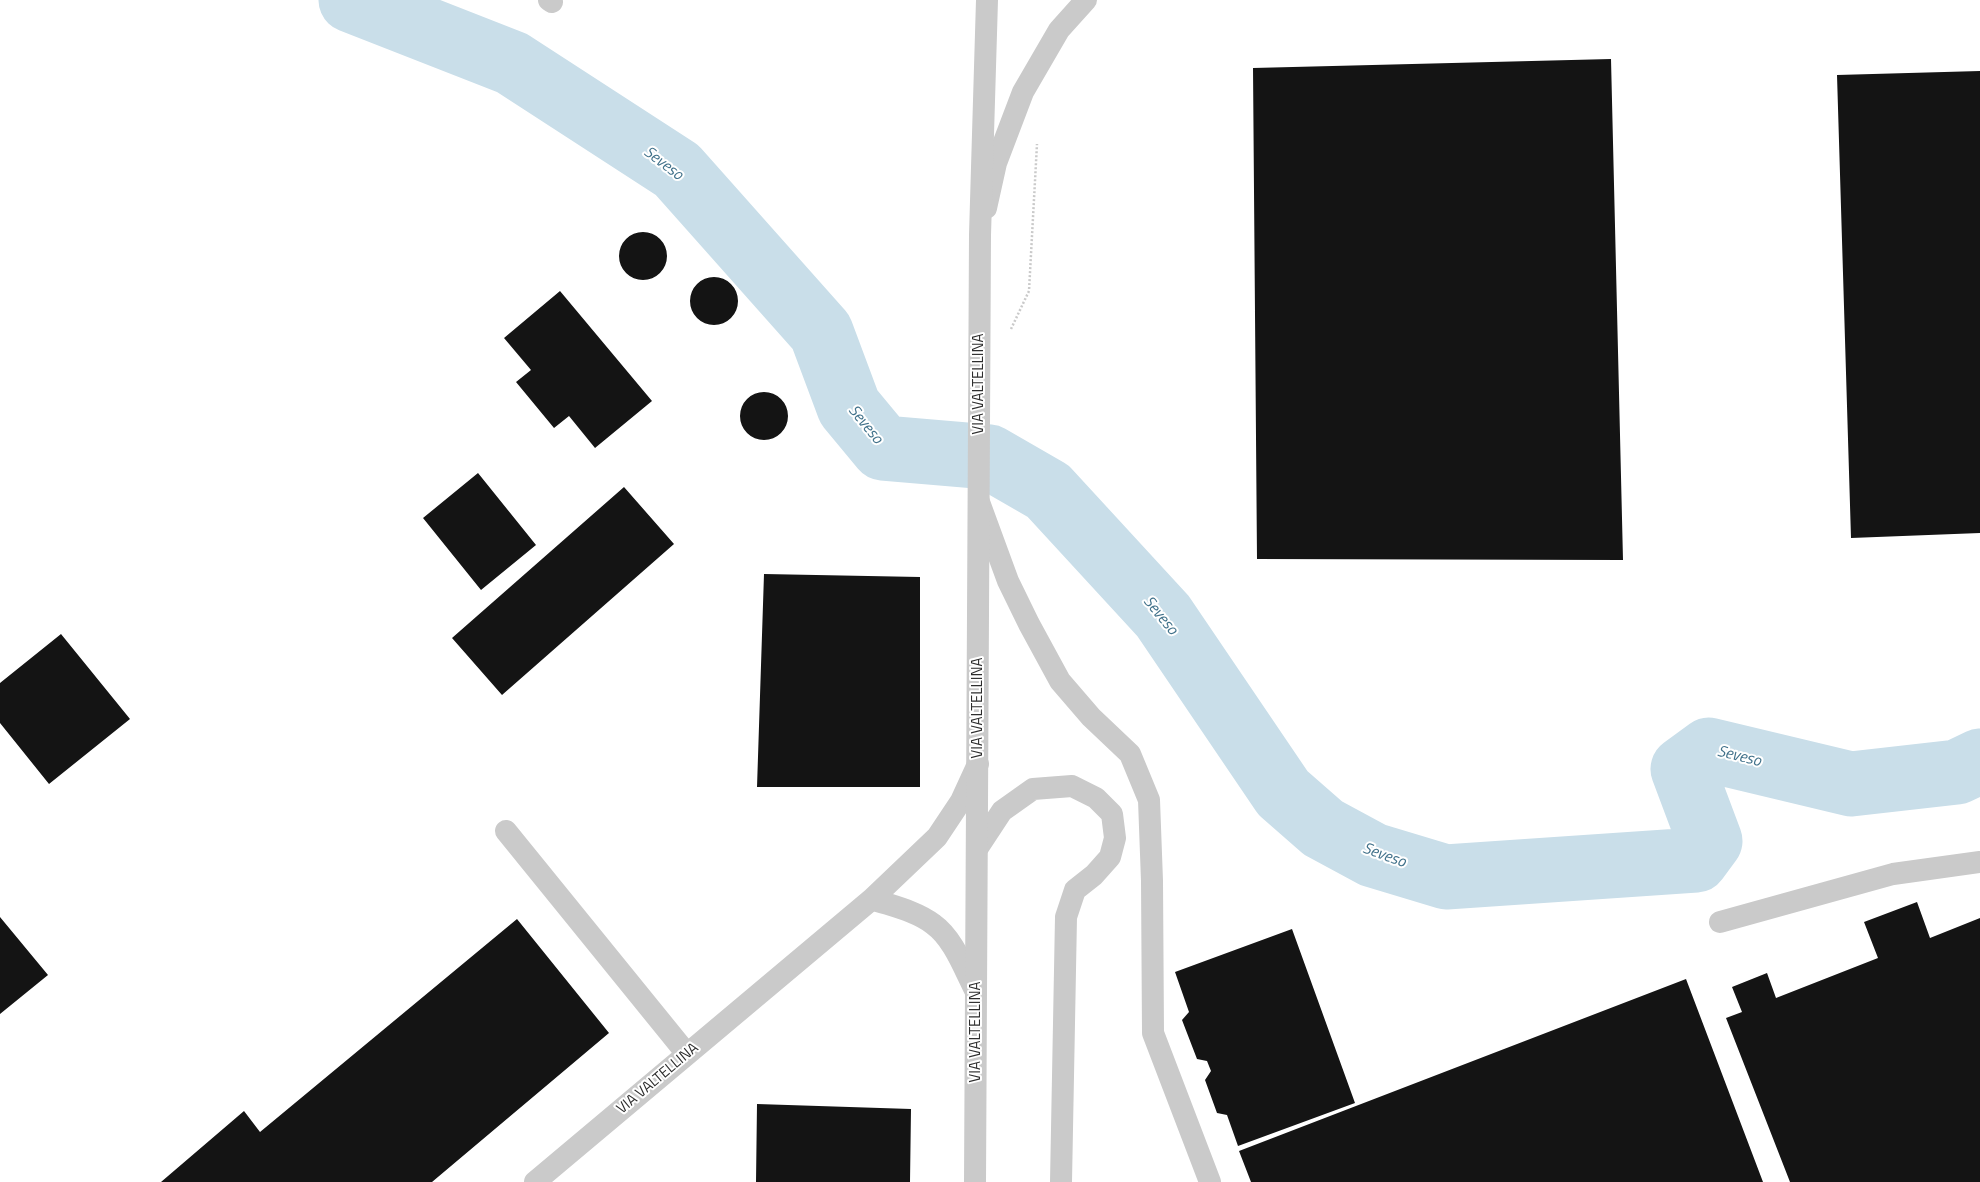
<!DOCTYPE html>
<html>
<head>
<meta charset="utf-8">
<style>
  body { margin:0 }
  canvas { display:block; background:#fff }
</style>
</head>
<body>
<canvas width="1980" height="1182"></canvas>
<script>
const ctx = document.querySelector('canvas').getContext('2d');
ctx.lineJoin = 'round';
function strokePath(path, color, width, dash) {
  ctx.strokeStyle = color;
  ctx.lineWidth = width;
  ctx.lineCap = dash ? 'butt' : 'round';
  ctx.setLineDash(dash || []);
  ctx.stroke(path);
}
function paint(path, color) {
  ctx.fillStyle = color;
  ctx.fill(path, 'evenodd');
}
function drawText(font, color, halo, rows, align = 'center') {
  ctx.font = font + ' "Titillium Web",sans-serif';
  ctx.lineWidth = 4;
  ctx.setLineDash([]);
  ctx.textBaseline = 'middle';
  ctx.strokeStyle = halo;
  ctx.fillStyle = color;
  for (const [text, x, y, turn = 0] of rows) {
    ctx.save();
    ctx.translate(x, y);
    ctx.rotate((+turn || 0) * Math.PI / 180);
    ctx.textAlign = isNaN(turn) ? turn : align;
    if (halo) ctx.strokeText(text, 0, 0);
    ctx.fillText(text, 0, 0);
    ctx.restore();
  }
}
strokePath(new Path2D(`
  M 351,0 L 512,63 L 677,170 L 821,332 L 849,407 L 883,448 L 989,457 L 1048,491 L 1163,616 L 1283,793 L 1323,828 L 1373,855 L 1446,877 L 1696,860 L 1710,841 L 1683,769 L 1709,750 L 1851,784 L 1957,772 L 1980,761`), '#c9dee9', 65);
paint(new Path2D(`
  M 1611,59 L 1623,560 L 1257,559 L 1253,68 Z
  M 1980,71 L 1980,533 L 1851,538 L 1837,75 Z
  M619 256a24 24 0 1 1 48 0a24 24 0 1 1-48 0Z
  M690 301a24 24 0 1 1 48 0a24 24 0 1 1-48 0Z
  M 560,291 L 652,401 L 595,448 L 569,416 L 554,428 L 516,382 L 531,370 L 504,338 Z
  M740 416a24 24 0 1 1 48 0a24 24 0 1 1-48 0Z
  M 478,473 L 536,545 L 481,590 L 423,518 Z
  M 624,487 L 674,544 L 502,695 L 452,638 Z
  M 764,574 L 920,577 L 920,787 L 757,787 Z
  M 61,634 L 130,719 L 49,784 L 0,723 L 0,683 Z
  M 1917,902 L 1930,938 L 1980,918 L 1980,1182 L 1790,1182 L 1726,1018 L 1742,1012 L 1732,987 L 1767,973 L 1776,998 L 1878,958 L 1864,922 Z
  M 0,917 L 48,975 L 0,1014 Z
  M 517,919 L 609,1033 L 432,1182 L 161,1182 L 244,1111 L 260,1132 Z
  M 1292,929 L 1355,1103 L 1238,1146 L 1227,1115 L 1217,1113 L 1205,1080 L 1211,1071 L 1207,1061 L 1197,1059 L 1182,1020 L 1189,1012 L 1175,972 Z
  M 1686,979 L 1763,1182 L 1251,1182 L 1239,1151 Z
  M 757,1104 L 911,1109 L 910,1182 L 756,1182 Z`), '#141414');
strokePath(new Path2D(`
  M 1011,329 L 1029,291 L 1037,144`), '#cacaca', 2.5, [2, 2]);
strokePath(new Path2D(`
  M 979,502 L 1008,581 L 1029,624 L 1060,681 L 1091,717 L 1130,754 L 1149,800 L 1152,881 L 1153,1033 L 1210,1182
  M 977,849 L 1002,811 L 1033,789 L 1072,786 L 1096,798 L 1112,814 L 1115,838 L 1110,857 L 1094,875 L 1075,890 L 1066,917 L 1061,1182
  M 1720,922 L 1893,874 L 1980,862`), '#cacaca', 22);
strokePath(new Path2D(`
  M 549,0 L 552,2
  M 986,208 L 996,163 L 1023,92 L 1059,30 L 1086,0
  M 506,831 L 687,1054
  M 976,992 C 964,969 954,939 933,924 C 916,911 892,906 872,899 L 937,837 L 961,801 L 978,764
  M 535,1182 L 872,899`), '#cacaca', 22);
strokePath(new Path2D(`
  M 975,1182 L 980,235 L 987,0`), '#cacaca', 22);
drawText('15px', '#2d2d2d', '#fff', [
  ["VIA VALTELLINA",979,384,-90],
  ["VIA VALTELLINA",978,708,-90],
  ["VIA VALTELLINA",976,1032,-90],
  ["VIA VALTELLINA",658,1079,-40]
]);
drawText('italic 16px', '#40718a', '#fff', [
  ["Seveso",663,164,37],
  ["Seveso",865,425,51],
  ["Seveso",1160,616,51],
  ["Seveso",1739,757,14],
  ["Seveso",1384,856,20]
]);
</script>
</body>
</html>
